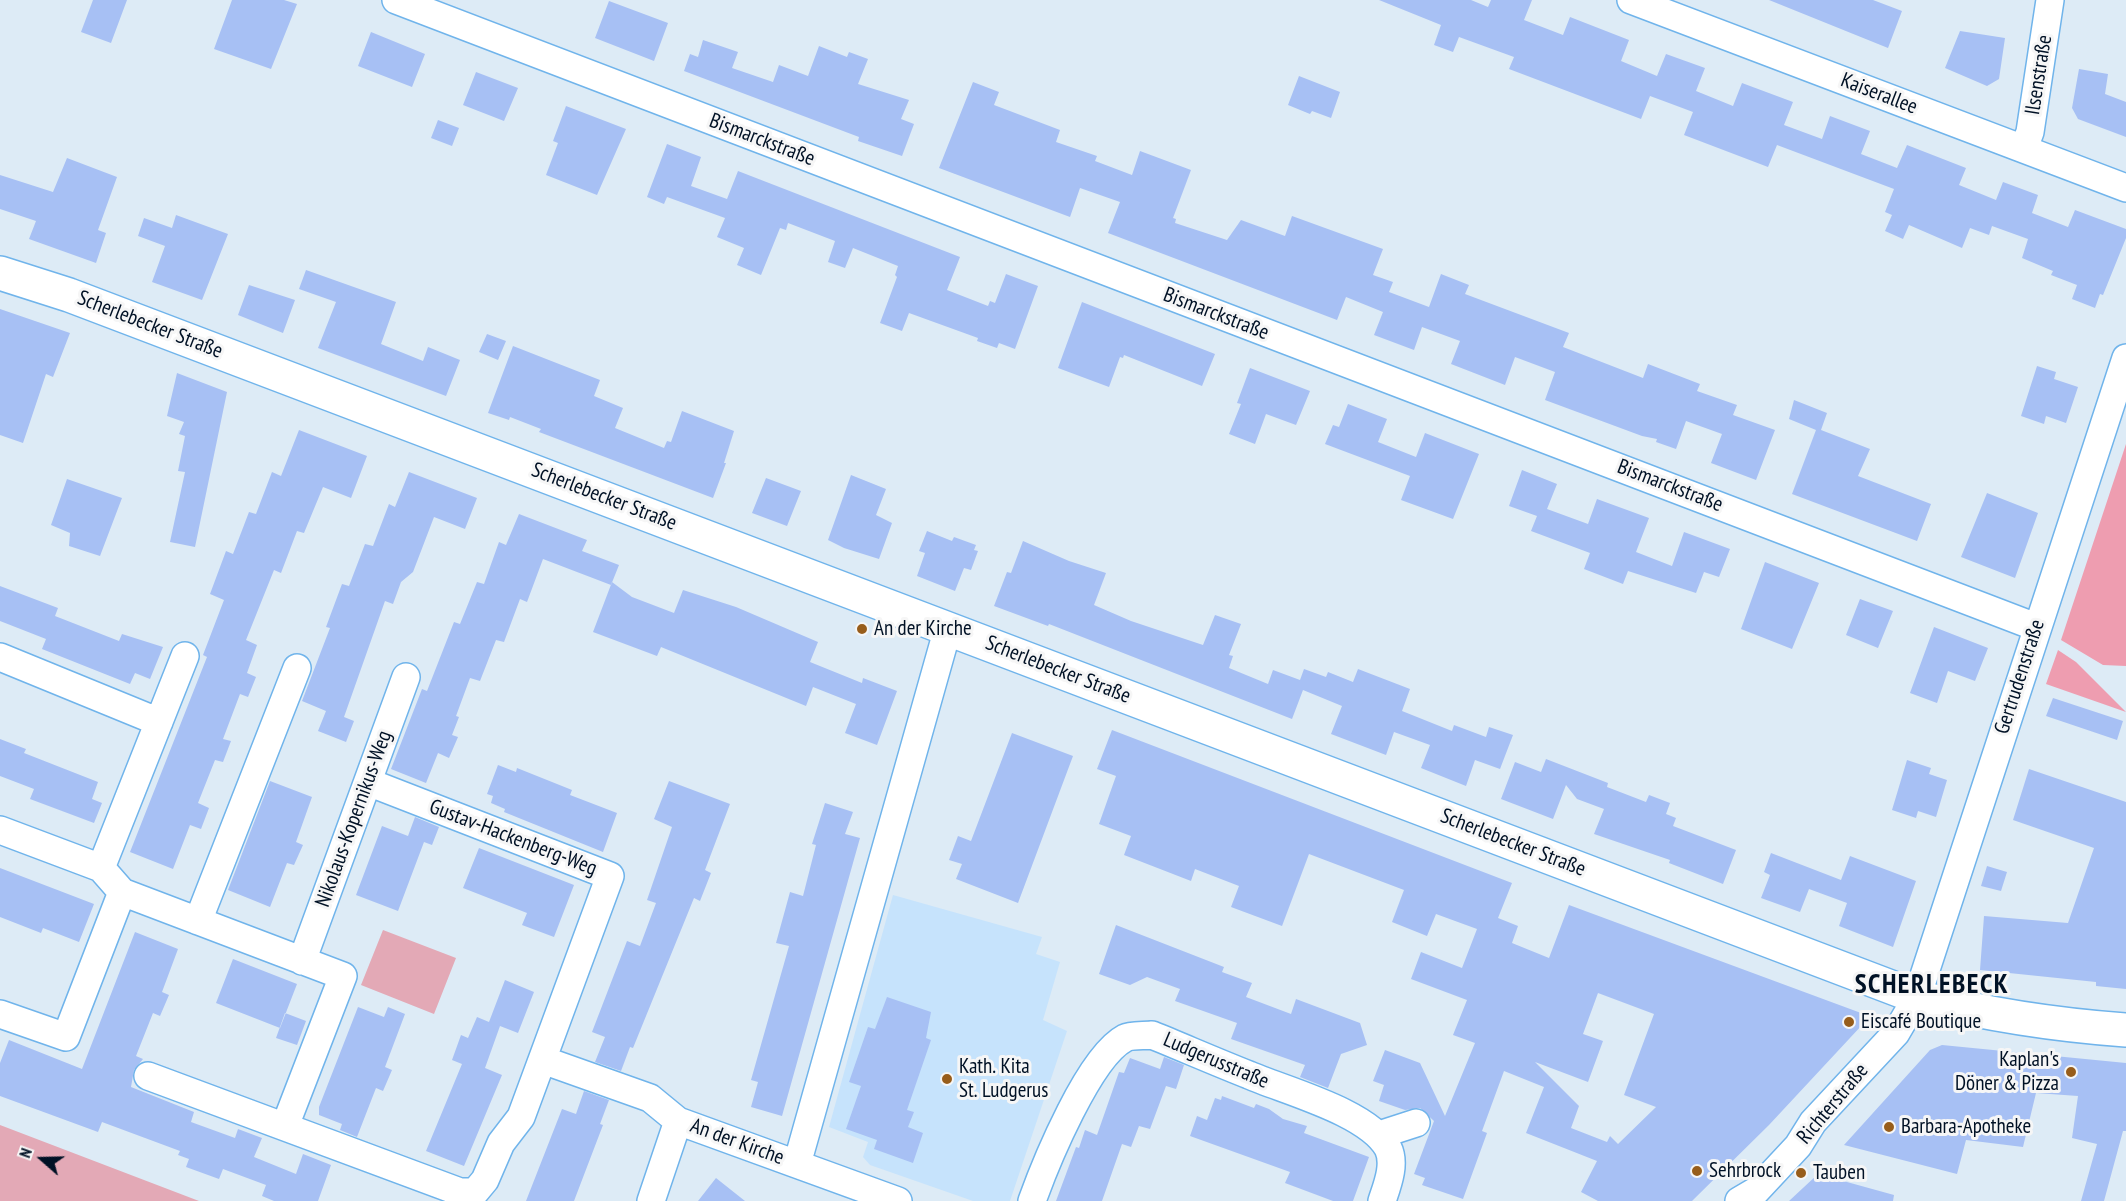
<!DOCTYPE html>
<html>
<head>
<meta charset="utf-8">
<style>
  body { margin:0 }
  #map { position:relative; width:2126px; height:1201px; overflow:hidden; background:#ddebf6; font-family:"PT Sans Narrow",sans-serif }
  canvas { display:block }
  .north { position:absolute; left:12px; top:1129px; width:60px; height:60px; -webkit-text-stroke:4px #f6f6f6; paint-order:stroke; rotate:290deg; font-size:16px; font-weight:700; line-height:24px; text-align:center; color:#001125 }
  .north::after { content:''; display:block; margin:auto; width:21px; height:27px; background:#001125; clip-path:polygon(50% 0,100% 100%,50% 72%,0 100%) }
</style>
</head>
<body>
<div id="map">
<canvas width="2126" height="1201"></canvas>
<div class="north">N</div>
</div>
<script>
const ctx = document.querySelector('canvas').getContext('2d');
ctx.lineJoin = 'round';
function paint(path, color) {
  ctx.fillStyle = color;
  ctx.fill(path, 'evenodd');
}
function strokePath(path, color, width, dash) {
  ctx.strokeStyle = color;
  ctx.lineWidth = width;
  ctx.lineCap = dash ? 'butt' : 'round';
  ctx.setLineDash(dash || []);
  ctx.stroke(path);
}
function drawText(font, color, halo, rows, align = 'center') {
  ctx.font = font + ' "PT Sans Narrow",sans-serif';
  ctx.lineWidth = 6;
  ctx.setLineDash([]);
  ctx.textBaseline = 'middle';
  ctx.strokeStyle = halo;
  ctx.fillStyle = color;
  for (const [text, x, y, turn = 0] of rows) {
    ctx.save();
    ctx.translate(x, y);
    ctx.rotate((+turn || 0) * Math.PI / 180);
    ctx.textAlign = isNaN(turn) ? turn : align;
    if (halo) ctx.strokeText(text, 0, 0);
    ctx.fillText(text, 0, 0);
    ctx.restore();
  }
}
paint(new Path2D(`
  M 893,895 L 1042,937 L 1036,954 L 1060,962 L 1043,1020 L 1067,1031 L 1010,1201 L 973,1201 L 870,1165 L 863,1157 L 868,1142 L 829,1127 Z`), '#c6e3fc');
paint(new Path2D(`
  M 383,930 L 456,958 L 434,1014 L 361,985 Z
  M 0,1125 L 199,1201 L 0,1201 Z`), '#e3a9b6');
paint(new Path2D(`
  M 2126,444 L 2126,666 L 2103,665 L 2061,640 Z
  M 2058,650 L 2076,662 L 2126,712 L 2046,684 Z`), '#ee9db0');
paint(new Path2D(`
  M 93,0 L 127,0 L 111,43 L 81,32 Z
  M 232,0 L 284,0 L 297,4 L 271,69 L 214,49 Z
  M 1379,0 L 1471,0 L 1488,7 L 1491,0 L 1532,0 L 1524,20 L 1563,35 L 1570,17 L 1629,40 L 1621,61 L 1657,76 L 1666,54 L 1705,68 L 1696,91 L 1733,106 L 1742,83 L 1793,102 L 1784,125 L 1822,139 L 1830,116 L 1870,131 L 1861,154 L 1897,168 L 1907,145 L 1966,168 L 1959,185 L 1996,200 L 2003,182 L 2038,195 L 2032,213 L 2068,227 L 2075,210 L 2126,229 L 2126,238 L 2103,295 L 2100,294 L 2095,308 L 2072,299 L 2077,285 L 2051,275 L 2053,271 L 2022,258 L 2028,239 L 1992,226 L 1989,235 L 1970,228 L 1962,248 L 1909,225 L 1903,239 L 1885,231 L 1892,215 L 1885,212 L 1894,189 L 1777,145 L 1768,167 L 1684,135 L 1693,112 L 1669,103 L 1650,96 L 1641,119 L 1509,69 L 1514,57 L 1459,37 L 1453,52 L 1434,45 L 1441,25 Z
  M 1769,0 L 1873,0 L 1902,11 L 1888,48 Z
  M 609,1 L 668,23 L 654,61 L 595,38 Z
  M 1960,31 L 2005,38 L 1999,79 L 1987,86 L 1945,68 Z
  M 371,32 L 425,54 L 412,87 L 358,66 Z
  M 703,40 L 738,52 L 732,68 L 773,82 L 779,65 L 808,76 L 819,46 L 847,57 L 849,52 L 868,59 L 858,84 L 909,100 L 901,119 L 914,124 L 902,156 L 858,141 L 859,137 L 684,71 L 690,54 L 698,57 Z
  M 2079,69 L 2108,74 L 2105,94 L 2126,102 L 2126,137 L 2078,119 L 2072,108 Z
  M 476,72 L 518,88 L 504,121 L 463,105 Z
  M 1299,76 L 1340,92 L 1331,118 L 1312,111 L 1310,114 L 1288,105 Z
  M 973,82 L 999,92 L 994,105 L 1060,130 L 1056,142 L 1097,156 L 1095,161 L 1132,175 L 1140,151 L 1191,170 L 1173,218 L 1176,219 L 1175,223 L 1227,240 L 1241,220 L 1285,236 L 1292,216 L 1383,249 L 1373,275 L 1393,282 L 1389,292 L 1429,307 L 1441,274 L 1469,285 L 1465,294 L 1569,333 L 1563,347 L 1643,378 L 1648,364 L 1700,384 L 1697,391 L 1737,405 L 1733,415 L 1775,430 L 1756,480 L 1711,463 L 1722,434 L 1686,421 L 1676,449 L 1656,442 L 1657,439 L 1642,436 L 1545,400 L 1555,372 L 1515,357 L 1505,385 L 1451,364 L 1460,341 L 1422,327 L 1414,350 L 1374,335 L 1383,312 L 1346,297 L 1337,320 L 1108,233 L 1120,202 L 1080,188 L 1070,217 L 939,168 Z
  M 566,106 L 626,129 L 597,195 L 546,175 L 558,143 L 553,141 Z
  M 438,120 L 459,128 L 452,146 L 431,138 Z
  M 667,144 L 701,157 L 691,186 L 727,199 L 738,171 L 960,257 L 947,290 L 988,306 L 990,301 L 995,303 L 1006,274 L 1038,286 L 1015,349 L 999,343 L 997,348 L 977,341 L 978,338 L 909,313 L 902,331 L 880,323 L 897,277 L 895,275 L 898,266 L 853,248 L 845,268 L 828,262 L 835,241 L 788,223 L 786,230 L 780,228 L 761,275 L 737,265 L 744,248 L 717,237 L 725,218 L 667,197 L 664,204 L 647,197 Z
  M 67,158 L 117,177 L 98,230 L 106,233 L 96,263 L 29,239 L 36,221 L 0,209 L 0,175 L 53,192 Z
  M 176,215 L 228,234 L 202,300 L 152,282 L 165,246 L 138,236 L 144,218 L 172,228 Z
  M 306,270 L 396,302 L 381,344 L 423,361 L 428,347 L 460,360 L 446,396 L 318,348 L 336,302 L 299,289 Z
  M 249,285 L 295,300 L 283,333 L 238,315 Z
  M 1082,302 L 1215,354 L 1202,386 L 1124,355 L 1123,358 L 1120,357 L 1109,387 L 1058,368 Z
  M 0,309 L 70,333 L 53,377 L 46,374 L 23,443 L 0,435 Z
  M 487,334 L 506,341 L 498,360 L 479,352 Z
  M 513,346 L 600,380 L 594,396 L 623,408 L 615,428 L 664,448 L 667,441 L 671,442 L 682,411 L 734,431 L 724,463 L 726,463 L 713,498 L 539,432 L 541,429 L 510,417 L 509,420 L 488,413 Z
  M 2037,366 L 2056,372 L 2054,379 L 2078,387 L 2066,423 L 2046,416 L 2044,424 L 2021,416 Z
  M 1250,368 L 1310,391 L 1296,425 L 1266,414 L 1255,444 L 1229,434 L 1241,404 L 1237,403 Z
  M 177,373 L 227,392 L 195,547 L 170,542 L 185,472 L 178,471 L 185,436 L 179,434 L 184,422 L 167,416 Z
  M 1794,400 L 1827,413 L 1821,430 L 1870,449 L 1858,476 L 1931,504 L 1917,541 L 1792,494 L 1816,430 L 1789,419 Z
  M 1348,404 L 1387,419 L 1378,442 L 1416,457 L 1425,433 L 1479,454 L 1453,519 L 1401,500 L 1410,476 L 1325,444 L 1333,425 L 1339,427 Z
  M 299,430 L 367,456 L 351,498 L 323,487 L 304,533 L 297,531 L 281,573 L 274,570 L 246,640 L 257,645 L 247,673 L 256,677 L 248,697 L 240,694 L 223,739 L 231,741 L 223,762 L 215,760 L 198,803 L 209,808 L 201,829 L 190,825 L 173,869 L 130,852 L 207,657 L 203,655 L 224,600 L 210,594 L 226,551 L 233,554 L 249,512 L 256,514 L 272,472 L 281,476 Z
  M 1522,470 L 1557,484 L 1547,509 L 1588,524 L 1597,499 L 1649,518 L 1636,552 L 1672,566 L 1684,532 L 1730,549 L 1719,577 L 1704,572 L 1696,593 L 1628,571 L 1623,584 L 1584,569 L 1590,553 L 1531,531 L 1537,516 L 1509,506 Z
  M 409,472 L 477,498 L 465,529 L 434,517 L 413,572 L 401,582 L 393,604 L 385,601 L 344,717 L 354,721 L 346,742 L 318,731 L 326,711 L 302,701 L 330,628 L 326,627 L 342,584 L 349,586 L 365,544 L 373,546 L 389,504 L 395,507 Z
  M 851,475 L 886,489 L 876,515 L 892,523 L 879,559 L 844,548 L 828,540 Z
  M 766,478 L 801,491 L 787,526 L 752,513 Z
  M 67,479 L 122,498 L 100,556 L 69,546 L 70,533 L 51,525 Z
  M 1987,493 L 2038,513 L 2015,578 L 1961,557 Z
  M 519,514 L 587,540 L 582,551 L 619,565 L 611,585 L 543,559 L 527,602 L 520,599 L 504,642 L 496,640 L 480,681 L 470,678 L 456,716 L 459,717 L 452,735 L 458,737 L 449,758 L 438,753 L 426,783 L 391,769 L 422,689 L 427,691 L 454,622 L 460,624 L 477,582 L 484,584 L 499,542 L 506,545 Z
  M 927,531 L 952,541 L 954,537 L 976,545 L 974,550 L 978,551 L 971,570 L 964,568 L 955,591 L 917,576 L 925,553 L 919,551 Z
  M 1023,541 L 1069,561 L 1106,573 L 1094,605 L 1131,621 L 1203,645 L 1215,615 L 1241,624 L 1229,655 L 1233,656 L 1229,668 L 1268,684 L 1273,670 L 1300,680 L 1304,669 L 1326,677 L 1328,672 L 1353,682 L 1358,669 L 1410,689 L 1402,711 L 1452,731 L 1454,725 L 1486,737 L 1489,727 L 1513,735 L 1500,769 L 1475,760 L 1466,786 L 1421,768 L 1430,745 L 1394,732 L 1386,755 L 1331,734 L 1342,706 L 1303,690 L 1292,719 L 1049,624 L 1048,626 L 994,606 L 1007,572 L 1011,573 Z
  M 1765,562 L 1819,583 L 1792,649 L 1741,629 Z
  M 612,582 L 632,597 L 674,613 L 683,590 L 736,607 L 818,642 L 810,662 L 862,683 L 863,678 L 897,691 L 877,745 L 845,733 L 856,704 L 813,687 L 806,706 L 661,647 L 657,656 L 593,632 Z
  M 0,586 L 58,608 L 55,616 L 119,641 L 122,634 L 163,647 L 150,679 L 135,673 L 130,684 L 42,649 L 46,639 L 0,621 Z
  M 1860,599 L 1893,611 L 1878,648 L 1846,635 Z
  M 1934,627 L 1988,648 L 1975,681 L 1948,671 L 1937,703 L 1910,693 Z
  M 2053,698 L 2123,721 L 2117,740 L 2046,716 Z
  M 1112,730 L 1512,883 L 1498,918 L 1518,926 L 1512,943 L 1549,958 L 1569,905 L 1861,1013 L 1863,1024 L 1769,1125 L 1692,1201 L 1598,1201 L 1581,1192 L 1597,1161 L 1526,1133 L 1544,1087 L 1504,1071 L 1482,1131 L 1487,1133 L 1463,1199 L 1422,1185 L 1425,1178 L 1414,1174 L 1434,1121 L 1420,1108 L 1405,1110 L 1379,1101 L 1384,1085 L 1373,1081 L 1385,1050 L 1420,1063 L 1445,1116 L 1475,1043 L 1453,1035 L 1467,1000 L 1411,979 L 1421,952 L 1462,968 L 1477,929 L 1436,914 L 1427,936 L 1392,922 L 1404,890 L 1309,854 L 1282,926 L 1231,907 L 1239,886 L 1195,869 L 1191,881 L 1124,855 L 1131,836 L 1099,824 L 1116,776 L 1097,769 ZM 1598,993 L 1654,1014 L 1624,1095 L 1656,1107 L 1618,1144 L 1610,1136 L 1607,1142 L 1571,1128 L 1579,1106 L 1535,1062 L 1588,1082 L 1603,1041 L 1583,1034 Z
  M 1012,733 L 1073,756 L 1018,903 L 956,879 L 962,864 L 949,860 L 958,836 L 971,841 Z
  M 0,739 L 26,749 L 24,753 L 98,782 L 92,799 L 102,803 L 94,823 L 30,799 L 34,789 L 0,776 Z
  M 1546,759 L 1608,783 L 1607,787 L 1646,802 L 1649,795 L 1670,803 L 1666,814 L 1676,818 L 1673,826 L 1736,850 L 1723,884 L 1669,863 L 1670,860 L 1594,834 L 1604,809 L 1577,799 L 1566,785 L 1553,819 L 1501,799 L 1515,762 L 1541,772 Z
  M 1907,760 L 1931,768 L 1929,774 L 1947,780 L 1936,817 L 1918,811 L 1916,818 L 1892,810 Z
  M 498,765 L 516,772 L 517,768 L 572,790 L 570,795 L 617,813 L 603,852 L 504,812 L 505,809 L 491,803 L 493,796 L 487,794 Z
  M 2029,769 L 2126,802 L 2126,989 L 2096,986 L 2096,982 L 1980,970 L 1984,916 L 2068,923 L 2094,848 L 2013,820 Z
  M 270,781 L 312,797 L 296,842 L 303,845 L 294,865 L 287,863 L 270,907 L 228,890 Z
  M 669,781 L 730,804 L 705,870 L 711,873 L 700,901 L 694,898 L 633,1048 L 630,1047 L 621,1071 L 595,1062 L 605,1037 L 592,1032 L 627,941 L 640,946 L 656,903 L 647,900 L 672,827 L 654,819 Z
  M 825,803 L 853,812 L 845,834 L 860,838 L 782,1116 L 751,1107 L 758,1082 L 751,1080 L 789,946 L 776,943 L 790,892 L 803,896 L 816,845 L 812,844 Z
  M 415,817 L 439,827 L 432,845 L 424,842 L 398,911 L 356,895 L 382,826 L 408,836 Z
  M 479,848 L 574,885 L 554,937 L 522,925 L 527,913 L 463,888 Z
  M 1771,853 L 1841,880 L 1850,856 L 1916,881 L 1893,947 L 1839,926 L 1847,903 L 1809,889 L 1800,912 L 1761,898 L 1770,875 L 1764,872 Z
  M 1987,866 L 2007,872 L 2001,891 L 1981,886 Z
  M 0,868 L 94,904 L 79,942 L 43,928 L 41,933 L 0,917 Z
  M 1116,925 L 1224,967 L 1222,972 L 1252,983 L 1246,997 L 1291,1014 L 1296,999 L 1360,1023 L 1367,1045 L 1341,1054 L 1328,1088 L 1300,1077 L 1305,1065 L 1231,1039 L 1237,1023 L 1175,1001 L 1180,989 L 1147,977 L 1130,985 L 1099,974 Z
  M 135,932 L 178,949 L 162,992 L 169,995 L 160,1016 L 153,1013 L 136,1056 L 143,1059 L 134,1070 L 131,1087 L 194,1112 L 191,1122 L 235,1138 L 238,1129 L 262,1138 L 254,1157 L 296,1174 L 303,1154 L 331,1165 L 318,1201 L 274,1201 L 262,1196 L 266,1185 L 223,1169 L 219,1179 L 186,1167 L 189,1159 L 178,1155 L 180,1151 L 102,1122 L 98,1132 L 0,1096 L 0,1063 L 9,1040 L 82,1069 Z
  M 233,959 L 297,984 L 280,1028 L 216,1003 Z
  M 505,980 L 534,992 L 518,1033 L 500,1026 L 485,1068 L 502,1075 L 464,1166 L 426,1151 L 462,1064 L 452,1060 L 461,1035 L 468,1038 L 477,1017 L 489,1022 Z
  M 887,997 L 931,1012 L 926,1038 L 931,1040 L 907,1110 L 914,1112 L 908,1127 L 923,1133 L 913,1163 L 874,1149 L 877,1140 L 846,1129 L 861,1086 L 849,1082 L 868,1027 L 875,1029 Z
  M 358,1007 L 384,1017 L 388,1007 L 405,1014 L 385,1067 L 392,1070 L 383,1091 L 376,1088 L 357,1137 L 340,1130 L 342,1124 L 319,1115 L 319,1107 Z
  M 285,1013 L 306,1021 L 297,1045 L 276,1038 Z
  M 1942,1045 L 2126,1063 L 2126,1131 L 2123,1131 L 2104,1201 L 2081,1201 L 2097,1144 L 2072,1138 L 2078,1096 L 2036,1093 L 2023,1147 L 1966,1140 L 1957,1174 L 1844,1145 L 1930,1050 Z
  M 1164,1057 L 1184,1065 L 1176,1089 L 1166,1086 L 1150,1129 L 1139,1126 L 1131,1147 L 1122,1144 L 1102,1201 L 1056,1201 L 1076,1147 L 1079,1148 L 1085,1130 L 1097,1135 L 1119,1072 L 1124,1073 L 1130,1058 L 1160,1069 Z
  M 584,1091 L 609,1100 L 600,1124 L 603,1125 L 574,1201 L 526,1201 L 562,1109 L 576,1114 Z
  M 1222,1096 L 1254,1108 L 1256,1104 L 1269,1109 L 1283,1119 L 1307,1126 L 1304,1133 L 1369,1157 L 1353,1201 L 1333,1201 L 1285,1183 L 1290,1172 L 1190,1136 L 1197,1116 L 1207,1120 L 1215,1098 L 1221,1100 Z
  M 1818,1174 L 1894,1195 L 1893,1201 L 1789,1201 Z
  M 716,1178 L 745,1201 L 698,1201 Z`), '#a7c0f4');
const minor = new Path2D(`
  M 396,0 L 2036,627
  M 1631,0 L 2126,188
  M 2024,148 L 2030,132 L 2050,0
  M 0,657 L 159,722
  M 0,830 L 101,868 L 122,892 L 343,976 L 285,1126
  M 101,868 L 185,656
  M 198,921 L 297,668
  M 302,961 L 406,677
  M 0,1014 L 66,1037 L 122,892
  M 543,1060 L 650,1098 L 678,1121 L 898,1201
  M 148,1076 L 460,1192 L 475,1192 L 485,1180 L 501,1143 L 521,1117 L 610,876 L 368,782
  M 1379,1135 L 1416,1123
  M 797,1164 L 948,628
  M 651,1201 L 678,1121
  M 1032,1201 C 1046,1162 1089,1057 1125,1038 C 1131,1035 1144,1036 1152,1035 C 1184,1048 1216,1062 1249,1075 C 1286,1091 1368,1112 1388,1148 C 1396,1164 1387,1186 1382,1201
  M 1739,1201 L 1756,1191 L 1798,1146 L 1813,1122 L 1896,1033 L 1917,997 L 2126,358`);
const tertiary = new Path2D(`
  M 0,273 L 69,295 L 1917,997 C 1985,1014 2055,1025 2126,1030`);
strokePath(minor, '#70b4eb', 30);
strokePath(tertiary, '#70b4eb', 36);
strokePath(minor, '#fff', 27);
strokePath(tertiary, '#fff', 33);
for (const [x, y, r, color] of [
  [862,629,6,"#975d1b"],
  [1849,1022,6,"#975d1b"],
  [2071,1072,6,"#975d1b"],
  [947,1079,6,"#975d1b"],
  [1889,1127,6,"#975d1b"],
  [1697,1171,6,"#975d1b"],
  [1801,1173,6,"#975d1b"]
]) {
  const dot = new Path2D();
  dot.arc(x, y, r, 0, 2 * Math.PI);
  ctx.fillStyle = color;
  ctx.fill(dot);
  strokePath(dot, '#f6f6f6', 2);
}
drawText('21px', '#001125', '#f6f6f6', [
  ["Ilsenstraße",2039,75,-81],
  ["Kaiserallee",1879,94,21],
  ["Bismarckstraße",762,140,21],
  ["Bismarckstraße",1216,314,21],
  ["Scherlebecker Straße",150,325,21],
  ["Bismarckstraße",1670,486,21],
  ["Scherlebecker Straße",604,497,21],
  ["Scherlebecker Straße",1058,670,21],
  ["Gertrudenstraße",2020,677,-72],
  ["Nikolaus-Kopernikus-Weg",354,819,-70],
  ["Gustav-Hackenberg-Weg",513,838,21],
  ["Scherlebecker Straße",1513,843,21],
  ["Ludgerusstraße",1216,1061,23],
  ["Richterstraße",1833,1104,-50],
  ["An der Kirche",737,1142,20]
]);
drawText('21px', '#001125', '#f6f6f6', [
  ["An der Kirche",874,629],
  ["Eiscafé Boutique",1861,1022],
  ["Kaplan's",2059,1060,"right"],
  ["Döner & Pizza",2059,1084,"right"],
  ["Kath. Kita",959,1067],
  ["St. Ludgerus",959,1091],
  ["Barbara-Apotheke",1901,1127],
  ["Sehrbrock",1709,1171],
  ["Tauben",1813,1173]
], 'left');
ctx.letterSpacing = '1.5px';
drawText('bold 27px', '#001125', '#f6f6f6', [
  ["SCHERLEBECK",1932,985]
]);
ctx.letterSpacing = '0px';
</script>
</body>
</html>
